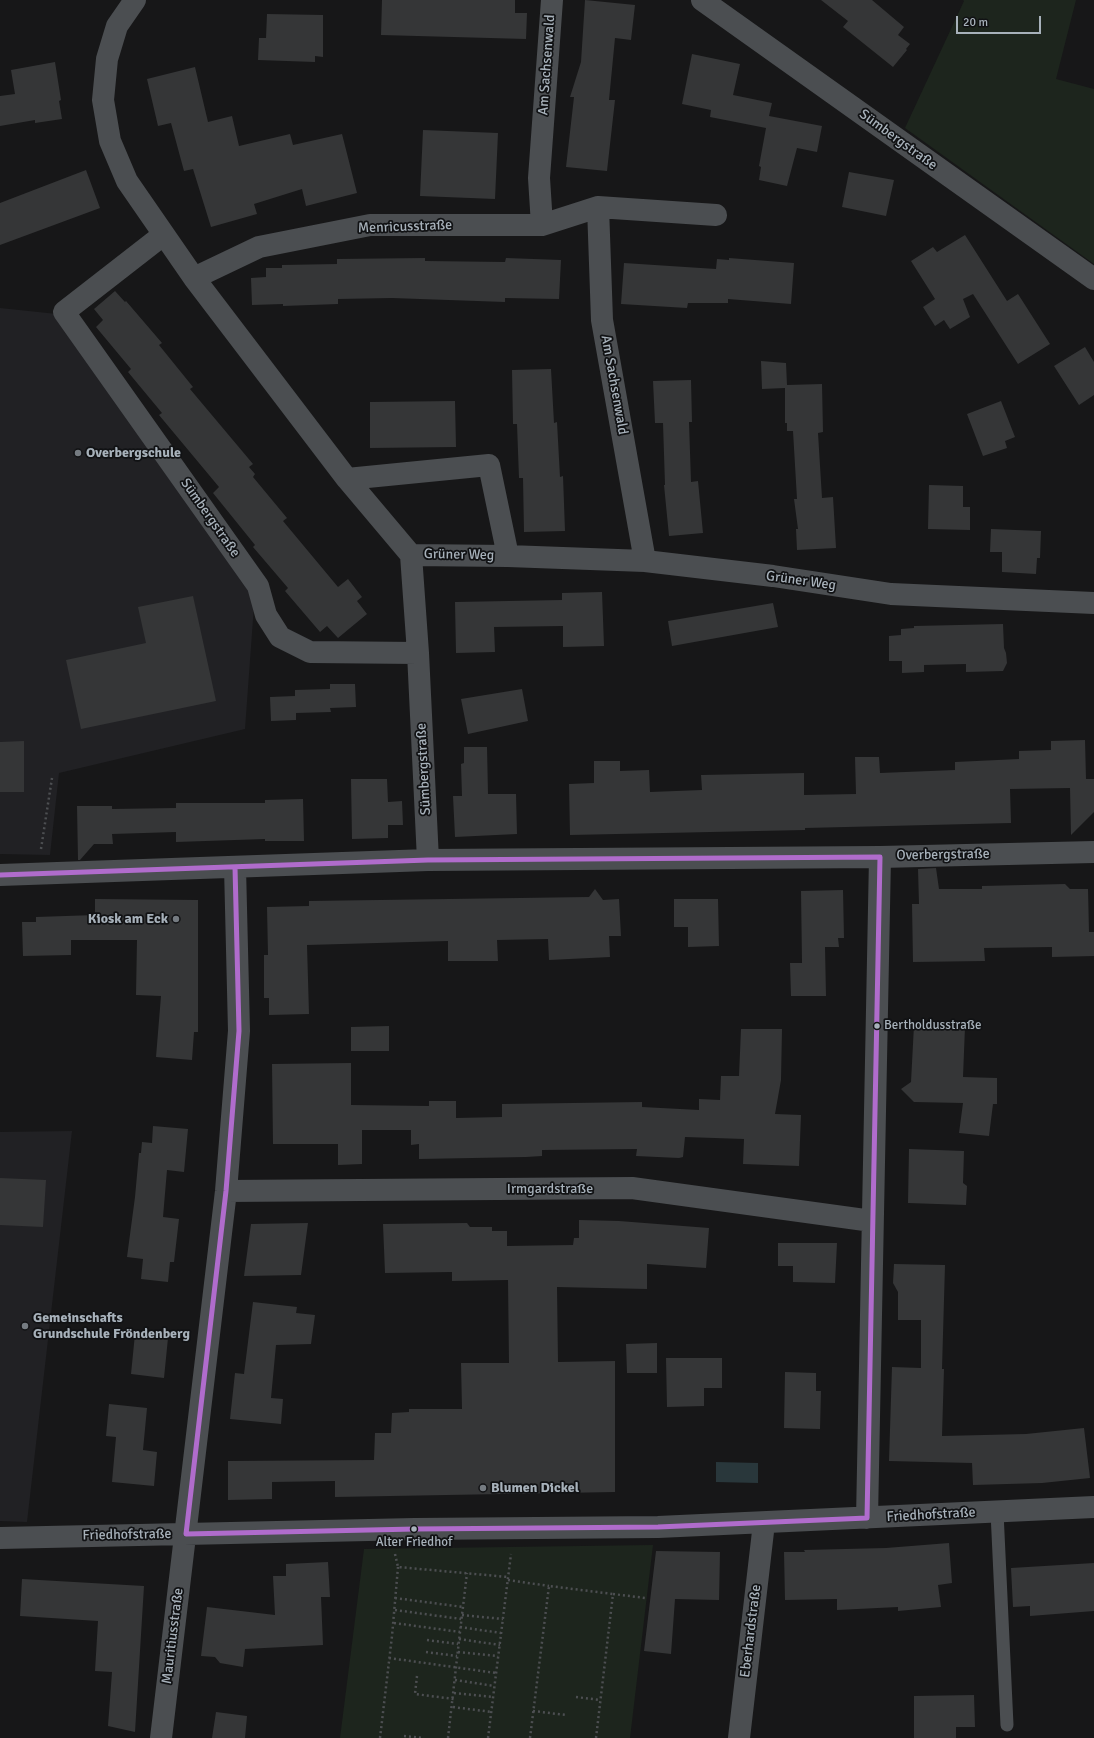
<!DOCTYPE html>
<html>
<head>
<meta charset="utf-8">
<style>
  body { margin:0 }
  #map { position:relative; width:1094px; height:1738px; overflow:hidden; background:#171718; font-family:Signika,sans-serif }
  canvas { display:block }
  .scale { position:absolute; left:956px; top:16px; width:85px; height:18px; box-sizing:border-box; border:2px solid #a7b1ba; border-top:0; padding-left:5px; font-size:12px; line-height:14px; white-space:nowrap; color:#a7b1ba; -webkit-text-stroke:3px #111214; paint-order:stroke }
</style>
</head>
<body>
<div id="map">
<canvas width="1094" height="1738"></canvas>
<div class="scale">20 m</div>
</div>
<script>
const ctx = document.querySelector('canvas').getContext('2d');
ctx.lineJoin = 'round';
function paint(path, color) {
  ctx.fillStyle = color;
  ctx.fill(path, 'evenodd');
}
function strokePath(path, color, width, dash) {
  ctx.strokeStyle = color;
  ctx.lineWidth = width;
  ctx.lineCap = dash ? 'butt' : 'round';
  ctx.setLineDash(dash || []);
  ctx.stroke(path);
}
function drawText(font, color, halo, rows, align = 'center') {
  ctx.font = font + ' Signika,sans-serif';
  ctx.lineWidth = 3.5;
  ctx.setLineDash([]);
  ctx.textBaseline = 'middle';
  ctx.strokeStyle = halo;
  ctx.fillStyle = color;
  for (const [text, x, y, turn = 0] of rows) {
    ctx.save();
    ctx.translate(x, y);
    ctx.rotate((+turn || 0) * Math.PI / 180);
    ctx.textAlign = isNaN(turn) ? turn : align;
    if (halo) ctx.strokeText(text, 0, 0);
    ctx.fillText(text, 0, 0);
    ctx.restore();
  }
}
paint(new Path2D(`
  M 0,308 L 57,314 L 255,592 L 245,729 L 59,773 L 50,855 L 0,854 Z
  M 72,1131 L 27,1522 L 0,1521 L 0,1132 Z`), '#212124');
paint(new Path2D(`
  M 963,0 L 1076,0 L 1056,79 L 1094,89 L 1094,264 L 905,128 L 964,1 Z
  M 653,1545 L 630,1738 L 340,1738 L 364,1549 Z`), '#1d251d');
paint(new Path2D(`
  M 716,1462 L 758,1463 L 758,1483 L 716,1482 Z`), '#29373b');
paint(new Path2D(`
  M 382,0 L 515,0 L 515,13 L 527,13 L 526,39 L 381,35 Z
  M 585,0 L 635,5 L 631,40 L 615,38 L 609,100 L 615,100 L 607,171 L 566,167 L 574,97 L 570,97 L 581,62 Z
  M 821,0 L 872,0 L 904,27 L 898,35 L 910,44 L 906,49 L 907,50 L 893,67 L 843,27 L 848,21 Z
  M 267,14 L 323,15 L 323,57 L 315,56 L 315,62 L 258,60 L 259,38 L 266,38 Z
  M 692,54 L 740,64 L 733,95 L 772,103 L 769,116 L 822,126 L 817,152 L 797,148 L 787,186 L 759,180 L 761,167 L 759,166 L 766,128 L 710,117 L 711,110 L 682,104 Z
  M 55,62 L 61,100 L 59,101 L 62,119 L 35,123 L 35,120 L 0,126 L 0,96 L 15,94 L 11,70 Z
  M 195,67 L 208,122 L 232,116 L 239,146 L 290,134 L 293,145 L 342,134 L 357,193 L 306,206 L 302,189 L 254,204 L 257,214 L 211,227 L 193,169 L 184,171 L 171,123 L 158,126 L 147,79 Z
  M 423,130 L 498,133 L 495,199 L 420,196 Z
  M 86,170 L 100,208 L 0,245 L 0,203 Z
  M 849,172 L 894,180 L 886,216 L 842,207 Z
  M 965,235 L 1007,301 L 1018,294 L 1050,344 L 1018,364 L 973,294 L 963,299 L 970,317 L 950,329 L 944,320 L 935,326 L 923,307 L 935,299 L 911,261 L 933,247 L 937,252 Z
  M 425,258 L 425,261 L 505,262 L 506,258 L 561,260 L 559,299 L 505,298 L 505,302 L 392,298 L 338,299 L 338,304 L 283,306 L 283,304 L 252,305 L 251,278 L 266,277 L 266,268 L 282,268 L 282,265 L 337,264 L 337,259 Z
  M 729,258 L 794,263 L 791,304 L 728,299 L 728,303 L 688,303 L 687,308 L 621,304 L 624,263 L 716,269 L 717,259 L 729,260 Z
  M 115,291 L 125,302 L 126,301 L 162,343 L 159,345 L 193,387 L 190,389 L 253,464 L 249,467 L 255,474 L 253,477 L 287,518 L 283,521 L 338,587 L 348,579 L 362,597 L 357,601 L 367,614 L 338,638 L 327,626 L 320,632 L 285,591 L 288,588 L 253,547 L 255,545 L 213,493 L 219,487 L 159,415 L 162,413 L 128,372 L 131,369 L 96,327 L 103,320 L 94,309 Z
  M 1085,347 L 1094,362 L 1094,395 L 1079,405 L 1054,366 Z
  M 761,361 L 786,363 L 787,385 L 822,384 L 823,432 L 818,433 L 822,498 L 833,497 L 836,548 L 797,550 L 796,529 L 798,529 L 794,499 L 797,499 L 793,431 L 787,431 L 787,423 L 785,423 L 785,388 L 762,389 Z
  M 551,369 L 554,423 L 557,422 L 560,477 L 563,476 L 565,531 L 524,532 L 523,478 L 519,478 L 517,424 L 513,424 L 512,370 Z
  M 691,380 L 692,422 L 689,422 L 691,482 L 698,481 L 703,533 L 669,536 L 664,485 L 665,485 L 663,423 L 655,423 L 653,381 Z
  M 455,401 L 456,447 L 370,448 L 370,402 Z
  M 1001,401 L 1015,437 L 1005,441 L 1007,448 L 983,456 L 967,414 Z
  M 929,485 L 963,486 L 963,507 L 970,507 L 970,530 L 928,529 Z
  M 991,529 L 1041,531 L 1040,558 L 1037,558 L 1036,574 L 1002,572 L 1002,552 L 990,552 Z
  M 602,592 L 604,646 L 563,647 L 563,626 L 494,627 L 495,652 L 456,653 L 455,602 L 562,600 L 562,593 Z
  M 193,596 L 216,701 L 81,729 L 66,660 L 146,643 L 138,607 Z
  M 773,603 L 778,627 L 672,646 L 668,621 Z
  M 1003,624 L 1004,648 L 1006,653 L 1007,663 L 1003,671 L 966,672 L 966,664 L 924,665 L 924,672 L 902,673 L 902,661 L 889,661 L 889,636 L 901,635 L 901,629 L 914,628 L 914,626 Z
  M 330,684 L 355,684 L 356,707 L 330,708 L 331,712 L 296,713 L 296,720 L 271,721 L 270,697 L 295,696 L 295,690 L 330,689 Z
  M 522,689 L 528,721 L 468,734 L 461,699 Z
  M 1085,740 L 1086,779 L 1094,779 L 1094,812 L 1071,835 L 1070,788 L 1010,789 L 1011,823 L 805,828 L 805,830 L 570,835 L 569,784 L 594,783 L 594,761 L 620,761 L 620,771 L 649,770 L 650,792 L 702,790 L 701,775 L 804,773 L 804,795 L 856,794 L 855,757 L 879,757 L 880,773 L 955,770 L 955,762 L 1019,759 L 1019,751 L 1051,750 L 1051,741 Z
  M 24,741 L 24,792 L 0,792 L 0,742 Z
  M 464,747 L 487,747 L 488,794 L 516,794 L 517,834 L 455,837 L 453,796 L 462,796 L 461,764 L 464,763 Z
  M 351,779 L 387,779 L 388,802 L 402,801 L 403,825 L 388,825 L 388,838 L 352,839 Z
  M 303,799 L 304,841 L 265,841 L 265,839 L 176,842 L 176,832 L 112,834 L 113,844 L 94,844 L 80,860 L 78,860 L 77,806 L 112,806 L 112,809 L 176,808 L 176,803 L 265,803 L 265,800 Z
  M 936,868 L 939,889 L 982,889 L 982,886 L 1065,884 L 1070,889 L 1088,889 L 1089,932 L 1094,932 L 1094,956 L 1052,957 L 1052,947 L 984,948 L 985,961 L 913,962 L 912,904 L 919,904 L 918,869 Z
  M 595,889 L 603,900 L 619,899 L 621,936 L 609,936 L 610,957 L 549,960 L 548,939 L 497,940 L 498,961 L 448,961 L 448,941 L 307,945 L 309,1014 L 269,1015 L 269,998 L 264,998 L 264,955 L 268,955 L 267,907 L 309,906 L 309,901 L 589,897 Z
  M 843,890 L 844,938 L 838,938 L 839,947 L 825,947 L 826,996 L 791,996 L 790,963 L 802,963 L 801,891 Z
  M 95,899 L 198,900 L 198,1032 L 194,1032 L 192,1060 L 156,1057 L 161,996 L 136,995 L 137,940 L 71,940 L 71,955 L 23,956 L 22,922 L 36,922 L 36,917 L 95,915 Z
  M 674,899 L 718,899 L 719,946 L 688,947 L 688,927 L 674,927 Z
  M 914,1025 L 965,1027 L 963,1077 L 997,1078 L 997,1104 L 993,1104 L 989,1136 L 959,1133 L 963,1103 L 914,1102 L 901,1089 L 911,1082 Z
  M 389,1026 L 389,1051 L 351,1051 L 351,1027 Z
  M 741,1029 L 782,1029 L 781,1080 L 775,1114 L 801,1115 L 799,1166 L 743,1164 L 744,1139 L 685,1137 L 683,1157 L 679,1158 L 636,1156 L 637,1149 L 542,1150 L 542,1156 L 526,1157 L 419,1159 L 419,1144 L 411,1145 L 411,1130 L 362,1130 L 362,1164 L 338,1165 L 338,1144 L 273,1144 L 272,1064 L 351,1063 L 351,1105 L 429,1106 L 429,1101 L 456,1101 L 456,1118 L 502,1117 L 502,1104 L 642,1102 L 642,1107 L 699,1110 L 699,1099 L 720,1100 L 721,1076 L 739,1076 Z
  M 153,1126 L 188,1129 L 184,1172 L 167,1170 L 163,1217 L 179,1219 L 174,1262 L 170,1262 L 168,1282 L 141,1279 L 143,1259 L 127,1257 L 135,1197 L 139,1153 L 141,1153 L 142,1142 L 152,1143 Z
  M 909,1149 L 964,1151 L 963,1183 L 967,1186 L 966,1205 L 908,1203 Z
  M 0,1178 L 46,1180 L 43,1227 L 0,1225 Z
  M 579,1220 L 619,1221 L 709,1228 L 706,1268 L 647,1264 L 647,1289 L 557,1287 L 558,1362 L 615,1361 L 615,1492 L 335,1497 L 335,1481 L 272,1482 L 272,1499 L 228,1500 L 228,1461 L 374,1460 L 375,1433 L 391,1433 L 392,1413 L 409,1412 L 409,1409 L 462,1409 L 461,1363 L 509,1363 L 508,1280 L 452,1281 L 452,1272 L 385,1273 L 383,1224 L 467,1223 L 470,1227 L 492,1227 L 492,1231 L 507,1231 L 507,1246 L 573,1245 L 574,1238 L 579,1238 Z
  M 308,1223 L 301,1275 L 244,1276 L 251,1224 Z
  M 778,1243 L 837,1243 L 835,1283 L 793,1282 L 793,1266 L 778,1266 Z
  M 894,1264 L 945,1265 L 942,1369 L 944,1369 L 942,1436 L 1026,1434 L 1084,1428 L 1090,1478 L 1042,1483 L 973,1485 L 972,1463 L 889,1461 L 892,1367 L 921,1368 L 921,1320 L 898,1320 L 898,1292 L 893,1283 Z
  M 253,1302 L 297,1307 L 296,1313 L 315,1315 L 311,1344 L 276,1345 L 271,1398 L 283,1399 L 281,1424 L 230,1419 L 235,1373 L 244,1374 Z
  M 135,1334 L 168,1338 L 164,1378 L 131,1374 Z
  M 657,1343 L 657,1373 L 627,1373 L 626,1344 Z
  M 666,1358 L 722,1358 L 722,1388 L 704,1388 L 704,1406 L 667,1407 Z
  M 785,1372 L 816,1373 L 816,1391 L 821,1391 L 820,1429 L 784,1428 Z
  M 109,1404 L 147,1408 L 143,1450 L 157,1452 L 154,1486 L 112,1482 L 116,1437 L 106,1436 Z
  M 949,1543 L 952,1583 L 938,1585 L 941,1607 L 898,1611 L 898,1607 L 837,1610 L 837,1599 L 785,1600 L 784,1552 L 805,1552 L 804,1550 L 886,1548 Z
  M 656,1551 L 720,1552 L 719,1600 L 675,1599 L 671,1654 L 644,1651 Z
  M 328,1562 L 330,1597 L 321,1597 L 323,1645 L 245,1649 L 243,1667 L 220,1663 L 215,1657 L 201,1656 L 207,1607 L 275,1615 L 273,1576 L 286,1576 L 286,1564 Z
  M 1094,1563 L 1094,1611 L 1030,1616 L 1030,1606 L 1013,1607 L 1011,1568 Z
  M 22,1579 L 144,1586 L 135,1732 L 108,1726 L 112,1672 L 95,1671 L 98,1621 L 20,1616 Z
  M 974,1695 L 975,1727 L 956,1727 L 956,1738 L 914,1738 L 914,1696 Z
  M 216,1712 L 247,1716 L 245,1738 L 212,1738 Z`), '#353637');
strokePath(new Path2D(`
  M 41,849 L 52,778
  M 395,1554 L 398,1567 L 508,1577
  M 508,1580 L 549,1586
  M 395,1598 L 463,1607
  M 395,1610 L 461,1619
  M 462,1615 L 503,1619
  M 394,1623 L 460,1632 L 467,1573
  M 460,1627 L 501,1633
  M 459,1639 L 500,1645
  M 427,1640 L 458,1644
  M 426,1652 L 457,1656
  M 458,1652 L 498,1656
  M 389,1658 L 496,1673
  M 417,1676 L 415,1694 L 454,1699
  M 455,1680 L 494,1686
  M 454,1693 L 493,1697
  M 576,1697 L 600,1700
  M 453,1707 L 492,1712
  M 533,1711 L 566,1715
  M 404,1736 L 424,1738
  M 380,1738 L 392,1636 L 398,1567
  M 448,1738 L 460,1632
  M 488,1738 L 511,1554
  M 530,1738 L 549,1586 L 613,1594
  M 596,1738 L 613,1594 L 645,1598`), '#4d4f52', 2.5, [2, 3]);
strokePath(new Path2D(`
  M 997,1512 L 1007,1725`), '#4b4e51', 13);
strokePath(new Path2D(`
  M 135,0 L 117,26 L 107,59 L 103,100 L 110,141 L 127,181 L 194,278 L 347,479 L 411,555 L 418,653 L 428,860
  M 702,0 L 1094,279
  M 598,207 L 602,320 L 645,561
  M 542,225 L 539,178 L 552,0
  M 163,235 L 64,312 L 258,586 L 266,615 L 280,637 L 310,652 L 418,653
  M 194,278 L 259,247 L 370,225 L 542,225 L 598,207 L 716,215
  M 347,479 L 489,465 L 508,556
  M 411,555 L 508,556 L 645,561 L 773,576 L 891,594 L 1094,603
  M 0,875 L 428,860 L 880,857 L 1094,852
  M 226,1191 L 632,1188 L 872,1221
  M 867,1518 L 880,857
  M 0,1538 L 415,1529 L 658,1527 L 1094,1507
  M 161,1738 L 226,1191 L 239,1031 L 235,867
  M 739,1738 L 764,1523`), '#4b4e51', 22);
strokePath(new Path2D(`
  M 0,875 L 428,860 L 880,857 L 867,1518 L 658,1527 L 415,1529 L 186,1534 L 226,1191 L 239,1031 L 235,867`), '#b06ccc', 5);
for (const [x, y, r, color] of [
  [78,453,4,"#757b81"],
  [176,919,4,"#757b81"],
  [877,1026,3.5,"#a7b1ba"],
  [25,1326,4,"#757b81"],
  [483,1488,4,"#757b81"],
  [414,1529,3.5,"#a7b1ba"]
]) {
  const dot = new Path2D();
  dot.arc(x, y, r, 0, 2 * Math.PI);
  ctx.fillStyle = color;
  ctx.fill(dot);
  strokePath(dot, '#111214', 1.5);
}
drawText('13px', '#a7b1ba', '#111214', [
  ["Bertholdusstraße",884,1026],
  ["Alter Friedhof",414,1543,"center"]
], 'left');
drawText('14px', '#a7b1ba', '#111214', [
  ["Am Sachsenwald",547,65,-86],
  ["Sümbergstraße",898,140,36],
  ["Menricusstraße",405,227,-2],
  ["Am Sachsenwald",614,385,80],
  ["Sümbergstraße",210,518,55],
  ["Grüner Weg",459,555,1],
  ["Grüner Weg",801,581,8],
  ["Sümbergstraße",424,769,-93],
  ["Overbergstraße",943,855,-1],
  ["Irmgardstraße",550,1189],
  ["Friedhofstraße",931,1515,-3],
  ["Friedhofstraße",127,1535,-1],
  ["Eberhardstraße",751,1631,-83],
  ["Mauritiusstraße",173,1636,-83]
]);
drawText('bold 14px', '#a7b1ba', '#111214', [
  ["Overbergschule",86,453],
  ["Kiosk am Eck",168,919,"right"],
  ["Gemeinschafts",33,1318],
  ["Grundschule Fröndenberg",33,1334],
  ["Blumen Dickel",491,1488]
], 'left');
</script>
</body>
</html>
